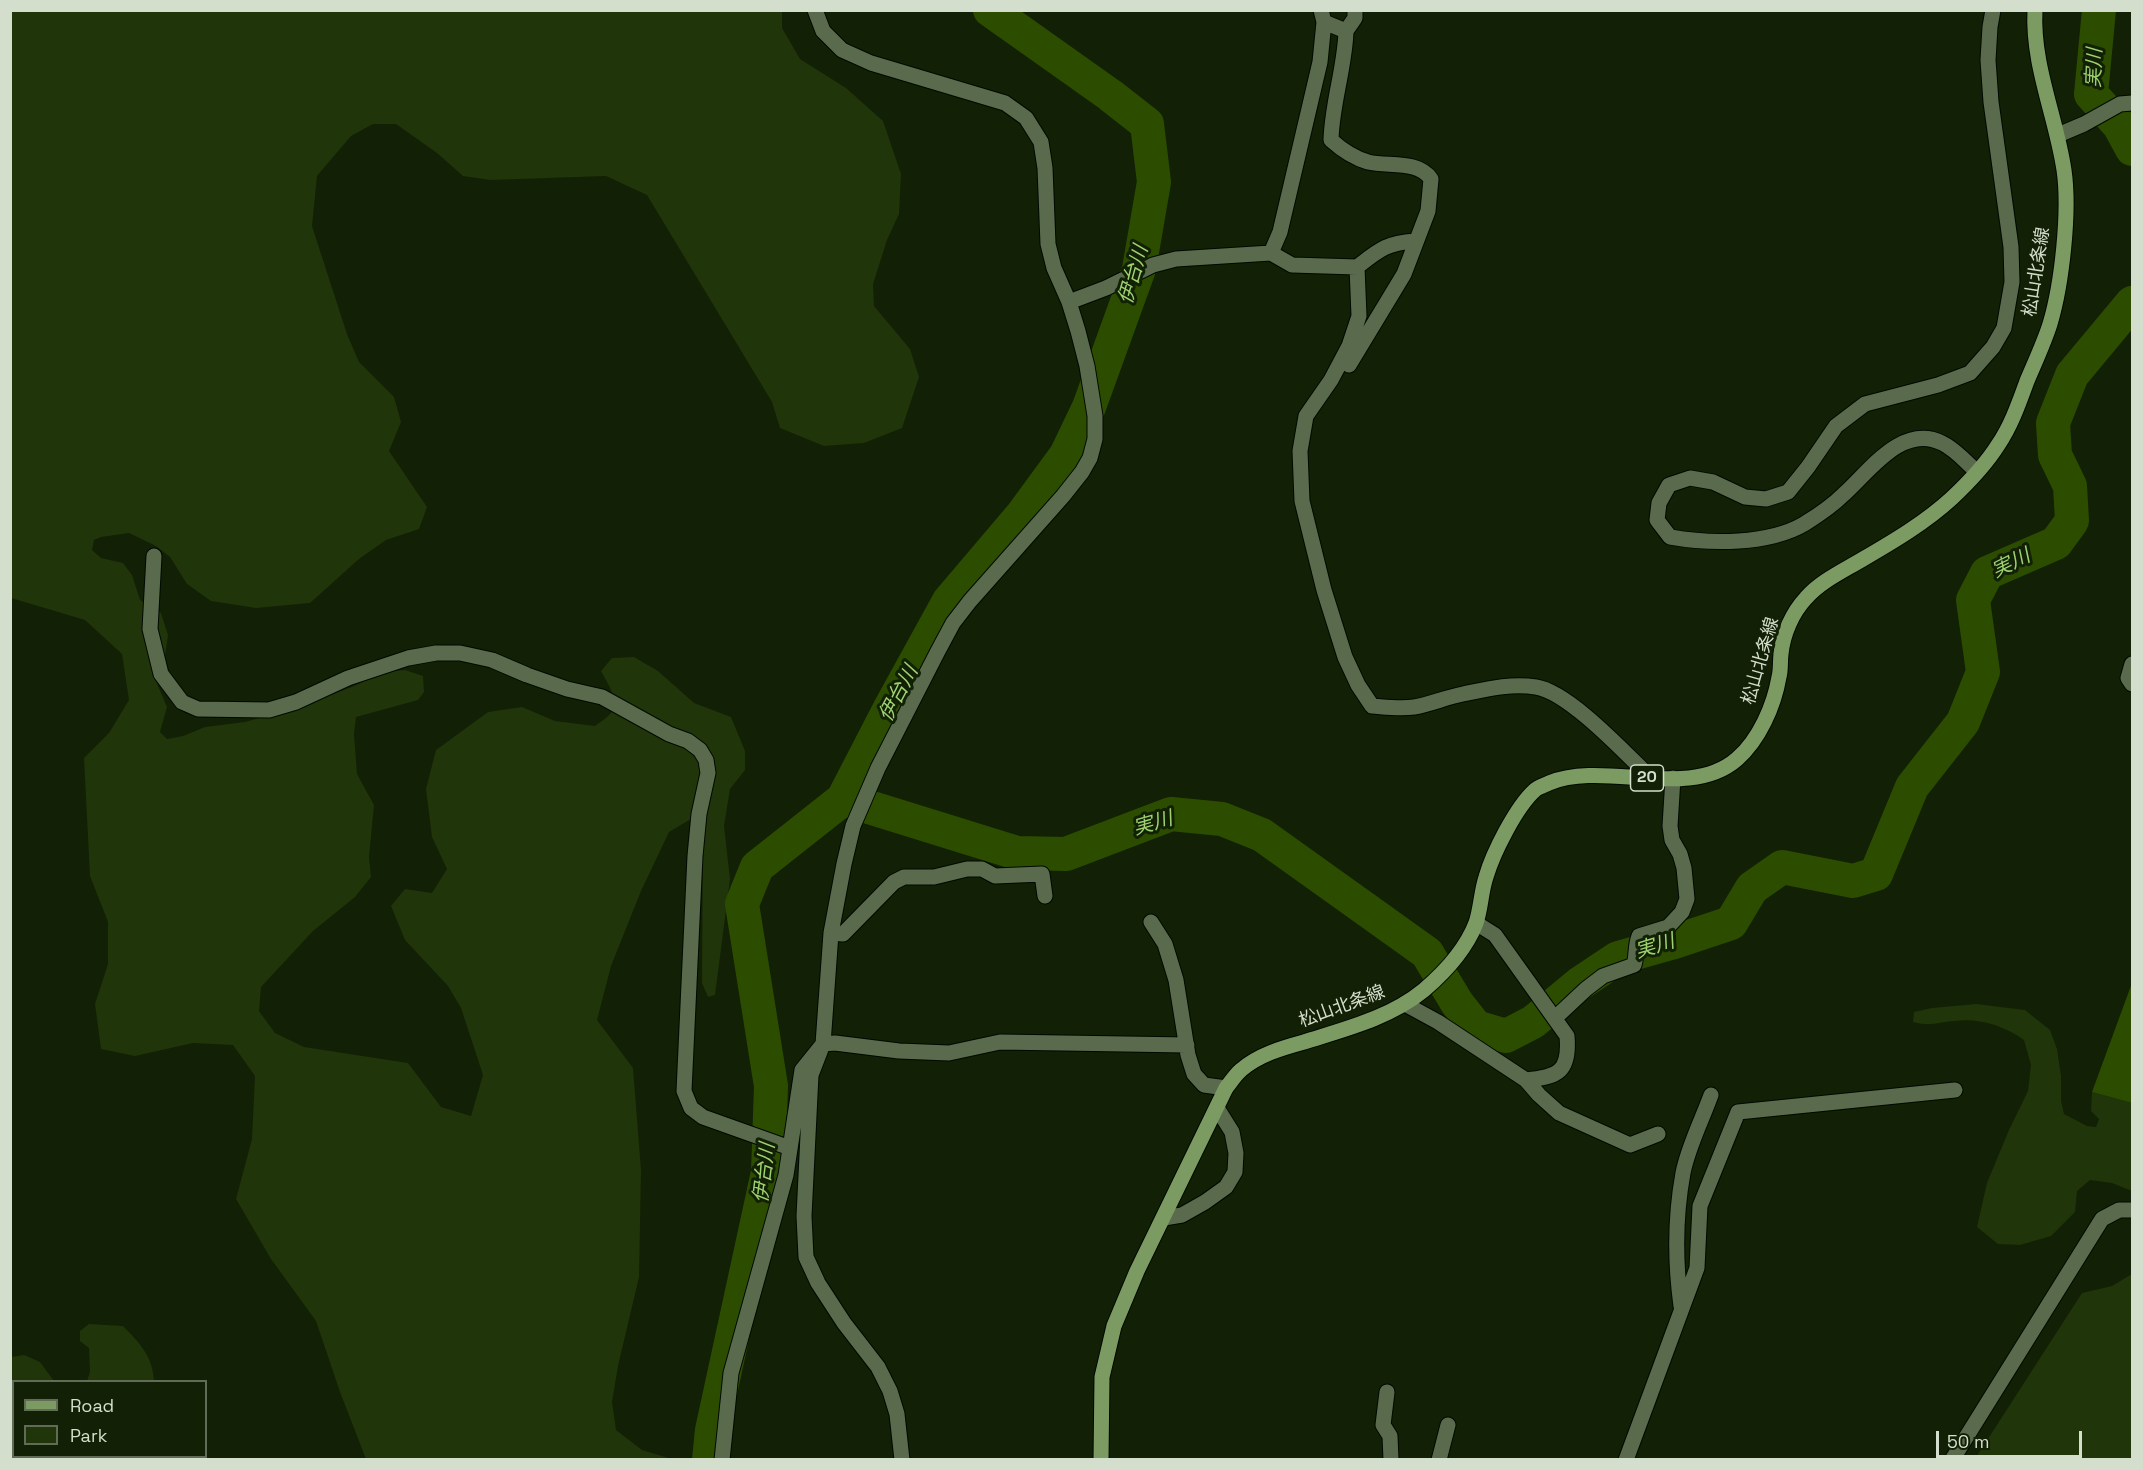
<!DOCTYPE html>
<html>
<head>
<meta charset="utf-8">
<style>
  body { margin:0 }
  #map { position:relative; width:2143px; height:1470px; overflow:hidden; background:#122005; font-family:"Space Grotesk",sans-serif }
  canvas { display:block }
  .frame { position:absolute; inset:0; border:12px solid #d4decd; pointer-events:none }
  .legend { position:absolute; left:12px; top:1380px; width:195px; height:78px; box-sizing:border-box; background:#122005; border:2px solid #606c55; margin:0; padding:8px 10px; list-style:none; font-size:18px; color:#d4decd }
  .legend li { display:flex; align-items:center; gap:12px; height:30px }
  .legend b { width:30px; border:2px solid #606c55 }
  .scale { position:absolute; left:1936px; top:1431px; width:146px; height:27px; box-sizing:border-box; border:3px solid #d4decd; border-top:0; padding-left:8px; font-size:18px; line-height:21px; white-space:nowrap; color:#d4decd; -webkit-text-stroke:4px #122005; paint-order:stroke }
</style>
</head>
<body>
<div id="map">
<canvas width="2143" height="1470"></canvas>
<div class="frame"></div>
<ul class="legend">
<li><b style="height:8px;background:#7c9b63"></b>Road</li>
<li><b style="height:16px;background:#203509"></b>Park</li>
</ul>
<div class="scale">50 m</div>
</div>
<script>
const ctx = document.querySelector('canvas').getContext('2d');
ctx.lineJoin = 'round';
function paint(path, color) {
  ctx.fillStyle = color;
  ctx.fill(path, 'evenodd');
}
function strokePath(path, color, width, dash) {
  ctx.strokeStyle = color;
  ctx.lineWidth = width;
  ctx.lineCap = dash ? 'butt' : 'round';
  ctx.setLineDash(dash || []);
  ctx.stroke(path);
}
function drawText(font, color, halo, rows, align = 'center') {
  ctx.font = font + ' "Space Grotesk","Noto Sans JP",sans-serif';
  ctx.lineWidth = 6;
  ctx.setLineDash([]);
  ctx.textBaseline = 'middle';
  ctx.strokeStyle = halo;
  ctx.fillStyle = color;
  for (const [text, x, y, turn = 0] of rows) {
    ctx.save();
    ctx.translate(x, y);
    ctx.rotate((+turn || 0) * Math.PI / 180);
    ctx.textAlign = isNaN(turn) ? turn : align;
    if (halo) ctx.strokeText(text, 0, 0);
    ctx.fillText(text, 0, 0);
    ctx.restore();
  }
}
paint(new Path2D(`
  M 10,11 L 782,11 L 782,28 L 800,59 L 846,88 L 883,121 L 901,174 L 899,214 L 887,240 L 873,284 L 874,306 L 910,349 L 919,377 L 902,428 L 864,443 L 824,446 L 780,428 L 772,402 L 647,195 L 606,176 L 490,180 L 463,176 L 437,153 L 396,124 L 373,124 L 351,136 L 317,176 L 312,226 L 347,334 L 359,362 L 394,397 L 401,422 L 389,451 L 427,507 L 419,529 L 386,540 L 359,559 L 310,603 L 256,608 L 211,601 L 187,584 L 170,557 L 156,546 L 129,533 L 101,537 L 94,540 L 92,550 L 101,558 L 123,563 L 132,575 L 140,600 L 161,613 L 168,635 L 165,656 L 155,679 L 167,707 L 160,732 L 167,739 L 183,736 L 205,727 L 245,722 L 295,708 L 352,687 L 384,672 L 405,670 L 423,676 L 424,692 L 418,700 L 356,717 L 354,734 L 357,774 L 374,805 L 369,857 L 371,877 L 355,897 L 313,931 L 261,987 L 259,1011 L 275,1033 L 304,1047 L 408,1063 L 441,1107 L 471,1116 L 483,1075 L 461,1008 L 448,986 L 405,940 L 391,906 L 405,889 L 432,893 L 447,869 L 432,837 L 426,789 L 436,750 L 488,712 L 522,707 L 555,721 L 595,726 C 600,722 607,718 611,713 C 620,701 607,682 601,671 L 612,658 L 634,657 L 658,671 L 694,703 L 731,717 L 745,751 L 745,770 L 730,789 L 724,826 L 730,879 L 715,995 L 708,997 L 702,983 L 703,824 L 691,819 L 669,832 L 641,891 L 611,966 L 597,1020 L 633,1068 L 641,1170 L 639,1277 L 618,1366 L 612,1402 L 616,1430 L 642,1450 L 672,1459 L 366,1459 L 340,1392 L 316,1321 L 271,1259 L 236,1199 L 252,1139 L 255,1076 L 233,1045 L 193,1043 L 135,1056 L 101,1049 L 95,1004 L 108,964 L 108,922 L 90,876 L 84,758 L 109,733 L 129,700 L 122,654 L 85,620 L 11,598 Z
  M 1976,1004 L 2025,1010 L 2050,1030 L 2057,1049 L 2061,1076 L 2061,1101 L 2064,1114 L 2087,1126 L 2096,1127 L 2099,1119 L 2091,1111 L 2092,1092 L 2132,1103 L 2132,1191 L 2112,1183 L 2090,1180 L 2077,1191 L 2075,1212 L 2051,1236 L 2020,1245 L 1998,1244 L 1977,1227 L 1987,1183 L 2009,1130 L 2028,1091 L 2031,1065 L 2024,1040 C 2004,1026 1980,1018 1955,1021 C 1937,1022 1933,1027 1913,1022 L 1914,1012 L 1932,1008 Z
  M 2132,1274 L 2132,1459 L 1975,1459 L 2082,1293 L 2112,1286 Z
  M 89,1324 L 123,1326 C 140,1343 153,1357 154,1381 L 87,1381 L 90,1372 L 89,1348 L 80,1341 L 80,1331 Z
  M 24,1355 L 40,1362 L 54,1381 L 14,1382 L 14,1456 L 59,1457 L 59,1459 L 11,1459 L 11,1357 Z`), '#203509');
paint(new Path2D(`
  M 2132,983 L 2132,1103 L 2092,1092 Z`), '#2c4d00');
strokePath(new Path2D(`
  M 2099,10 L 2091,94 L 2119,125 L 2132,149
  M 843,799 L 1017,853 L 1066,854 L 1171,814 L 1222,819 L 1262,835 L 1427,953 L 1457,1003 L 1476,1027 L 1506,1036 L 1533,1022 L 1579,984 L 1618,958 L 1671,943 L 1731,923 L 1752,888 L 1782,867 L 1853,881 L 1876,874 L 1912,787 L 1963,722 L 1983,672 L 1973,600 L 1987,573 L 2056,543 L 2072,521 L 2070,486 L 2055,455 L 2053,423 L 2072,375 L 2132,303
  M 709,1460 L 712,1430 L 768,1172 L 771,1086 L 742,904 L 757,867 L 843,799 L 889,710 L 949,601 L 1022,515 L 1066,455 L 1089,407 L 1139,269 L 1154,182 L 1147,124 L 1110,95 L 990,10`), '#2c4d00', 34);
const street = new Path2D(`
  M 815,10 L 823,31 L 842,50 L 871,63 L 1005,103 L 1026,118 L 1041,142 L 1045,168 L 1048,244 L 1054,268 L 1069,302 L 1078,331 L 1087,366 L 1095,416 L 1095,439 L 1090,458 L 1082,472 L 1063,496 L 970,601 L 953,623 L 938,651 L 878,768 L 853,826 L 844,864 L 831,933 L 823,1044 L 811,1075 L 804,1216 L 806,1257 L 818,1283 L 844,1323 L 878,1367 L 890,1391 L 897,1414 L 902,1460
  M 1324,22 L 1346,31 C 1345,67 1332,103 1331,140 C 1342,150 1354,158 1368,162 C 1389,167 1418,160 1431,179 L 1428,211 L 1404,274 L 1349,365
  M 1346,31 L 1355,18 L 1355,10
  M 2058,135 L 2084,124 L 2120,104 L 2132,103
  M 1271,253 L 1280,232 L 1320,62 L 1324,22 L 1321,10
  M 1357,267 C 1379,250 1386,243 1415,241
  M 1069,302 L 1106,288 L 1153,265 L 1176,259 L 1271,253 L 1292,265 L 1357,267 L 1359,316 L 1349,346 L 1331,380 L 1306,416 L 1300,451 L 1302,501 L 1324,590 L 1345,657 L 1358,685 L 1372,706 C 1386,707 1400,709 1414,707 C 1428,705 1447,697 1463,694 C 1487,689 1511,683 1536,687 C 1569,692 1626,754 1651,778
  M 1977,472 C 1966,462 1955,449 1942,443 C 1902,423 1869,472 1844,494 C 1833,505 1817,516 1804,524 C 1768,545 1710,544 1670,537 L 1657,520 L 1659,503 L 1669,485 L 1690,478 L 1713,482 L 1745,497 L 1766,499 L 1788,492 L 1808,467 L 1836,426 L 1865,404 L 1938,385 L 1970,373 L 1993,347 L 2004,328 L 2012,282 L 2011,247 L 1991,102 L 1988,60 L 1990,27 L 1993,10
  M 154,556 L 150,629 L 161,674 L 182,702 L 198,709 L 269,710 L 296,702 L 348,678 L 408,658 L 436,653 L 460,653 L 492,660 L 527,675 L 567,689 L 602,697 L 669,734 L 688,741 L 700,750 L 706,760 L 708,773 L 699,814 L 695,856 L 684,1091 L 691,1108 L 703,1117 L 790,1148
  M 2132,664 L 2128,678 L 2132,684
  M 1151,922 L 1165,944 L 1176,980 L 1188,1055 L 1194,1074 L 1204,1085 L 1226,1088
  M 831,933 L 843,934 L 894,882 L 904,877 L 934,877 L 967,869 L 982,869 L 995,876 L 1042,874 L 1045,896
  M 1405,1004 L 1438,1022 L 1526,1080 C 1559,1077 1570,1071 1567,1036 L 1495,935 L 1476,923
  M 1555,1018 L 1586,989 L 1603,976 L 1634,965 C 1637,955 1635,946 1639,936 L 1668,927 L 1682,912 L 1687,899 L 1684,868 L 1680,854 L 1672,840 L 1670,826 L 1673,778
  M 1526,1080 L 1539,1095 L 1559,1113 L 1630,1145 L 1658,1134
  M 1164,1218 L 1182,1215 L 1205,1202 L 1226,1187 L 1235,1172 L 1236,1153 L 1232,1132 L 1217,1108
  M 1681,1306 C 1675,1262 1675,1217 1683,1173 C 1688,1147 1702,1120 1711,1095
  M 1387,1392 L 1383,1425 L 1390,1436 L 1391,1460
  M 722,1460 L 731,1373 L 786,1175 L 802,1070 L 823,1044 L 835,1043 L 899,1051 L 949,1053 L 1000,1042 L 1187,1045
  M 1439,1460 L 1448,1425
  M 1626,1460 L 1697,1268 L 1700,1206 L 1738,1112 L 1955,1090
  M 1952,1460 L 2102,1219 L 2119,1210 L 2132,1210`);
const primary = new Path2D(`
  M 1101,1460 L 1102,1377 L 1114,1326 L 1137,1271 L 1226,1088 C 1231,1082 1235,1075 1241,1070 C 1258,1055 1282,1048 1304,1042 C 1345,1029 1390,1018 1424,990 C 1445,972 1466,949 1476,923 C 1481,908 1481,892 1486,877 C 1493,853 1516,807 1535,790 C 1538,787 1545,785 1549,783 C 1604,760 1689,801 1737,759 C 1759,740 1774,706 1779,677 C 1781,670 1780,662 1781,654 C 1783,634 1792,613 1806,598 C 1821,581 1843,571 1863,559 C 1894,541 1926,522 1952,498 C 1969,482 1986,464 1998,445 C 2011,426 2019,403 2027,381 C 2035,362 2044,343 2050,324 C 2062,284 2070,211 2064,170 C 2056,116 2032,65 2035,10`);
strokePath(street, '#010900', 17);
strokePath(primary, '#010900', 17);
strokePath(street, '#5a6b4d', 15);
strokePath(primary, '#7c9b63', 15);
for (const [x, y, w] of [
  [1647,778,33]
]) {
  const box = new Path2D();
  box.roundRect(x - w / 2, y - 13, w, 26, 4.5);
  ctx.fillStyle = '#122005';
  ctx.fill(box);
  strokePath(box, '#d4decd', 1.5);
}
drawText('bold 16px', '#d4decd', null, [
  ["20",1647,778]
]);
drawText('18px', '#d4decd', '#122005', [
  ["松山北条線",2037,272,-81],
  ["松山北条線",1761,661,-74],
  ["松山北条線",1342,1007,-20]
]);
drawText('italic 20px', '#9ed271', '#122005', [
  ["実川",2095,68,-88],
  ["伊台川",1134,275,-74],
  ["実川",2011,564,-26],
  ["伊台川",899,694,-62],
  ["実川",1153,824,-16],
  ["実川",1655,947,-17],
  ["伊台川",765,1173,-83]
]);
</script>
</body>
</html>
